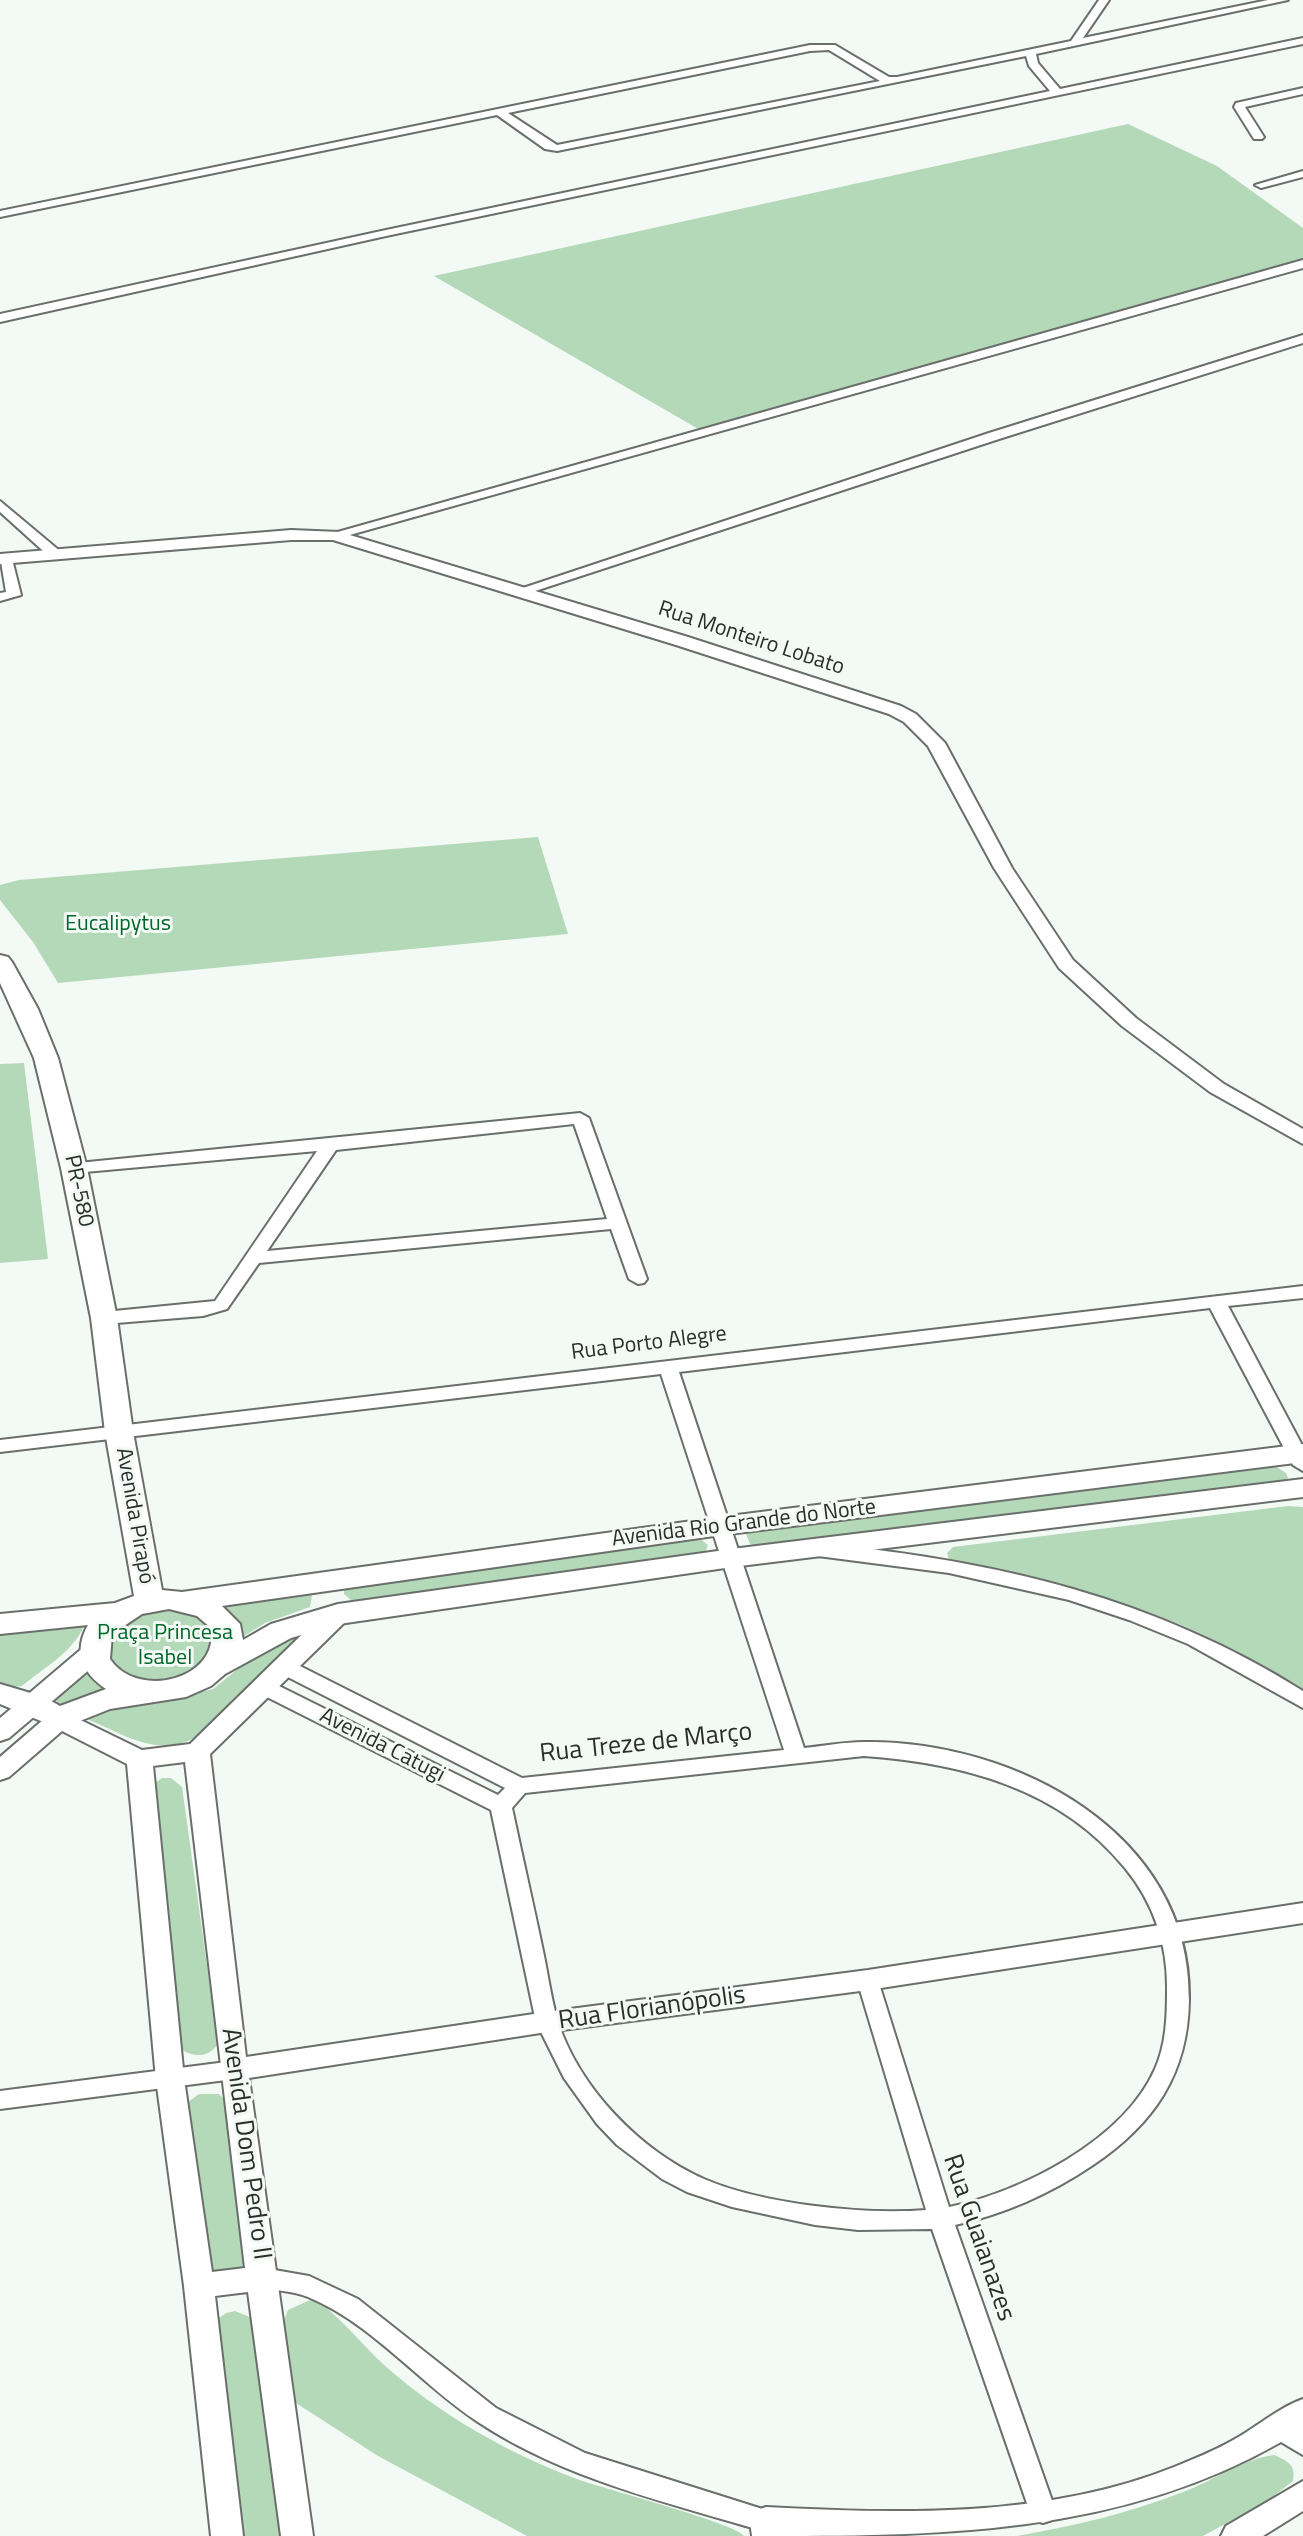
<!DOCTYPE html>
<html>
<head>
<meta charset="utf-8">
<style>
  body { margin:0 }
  canvas { display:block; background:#f3f9f4 }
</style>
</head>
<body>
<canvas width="1303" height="2536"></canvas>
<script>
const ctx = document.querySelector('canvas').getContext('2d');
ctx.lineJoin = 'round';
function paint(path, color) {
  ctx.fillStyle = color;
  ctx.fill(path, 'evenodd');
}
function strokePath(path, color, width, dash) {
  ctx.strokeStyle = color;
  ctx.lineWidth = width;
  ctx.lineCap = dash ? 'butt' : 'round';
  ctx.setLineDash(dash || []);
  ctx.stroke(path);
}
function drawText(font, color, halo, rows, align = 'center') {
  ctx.font = font + ' "Titillium Web",sans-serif';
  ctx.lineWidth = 6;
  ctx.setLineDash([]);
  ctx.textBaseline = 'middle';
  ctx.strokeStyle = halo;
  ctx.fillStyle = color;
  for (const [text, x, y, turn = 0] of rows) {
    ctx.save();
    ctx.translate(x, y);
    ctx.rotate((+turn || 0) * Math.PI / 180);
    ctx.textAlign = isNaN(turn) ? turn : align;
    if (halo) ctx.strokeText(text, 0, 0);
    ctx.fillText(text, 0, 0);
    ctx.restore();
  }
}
paint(new Path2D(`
  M 1128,124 L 1217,166 L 1303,228 L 1303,262 L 700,430 L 434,276 Z
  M 538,837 L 568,934 L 58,983 L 33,942 L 0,900 L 0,885 L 19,880 Z
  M 24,1063 L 48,1259 L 0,1263 L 0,1064 Z
  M 1272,1464 L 1286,1473 L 1288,1478 L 1283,1484 L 760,1548 L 750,1544 L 746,1534 L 750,1529 Z
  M 1288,1506 L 1303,1507 L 1303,1692 C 1266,1669 1230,1647 1191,1629 C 1114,1596 1030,1578 949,1560 L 947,1553 L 953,1547 Z
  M 699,1538 L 708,1545 L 705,1553 L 360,1602 L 352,1601 L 344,1594 L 344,1588 Z
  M 308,1590 L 312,1596 L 310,1607 L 265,1623 L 241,1638 L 231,1614 L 216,1601 Z
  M 154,1608 L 196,1610 L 223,1637 L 192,1679 L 140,1684 L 110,1665 C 107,1622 118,1624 154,1608 Z
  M 86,1620 C 78,1649 45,1667 22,1686 L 14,1687 L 0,1682 L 0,1630 Z
  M 311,1632 L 192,1739 C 157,1757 123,1734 89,1720 L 91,1714 L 163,1702 L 213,1689 L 264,1648 Z
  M 86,1670 L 95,1683 L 110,1692 L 65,1705 L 58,1704 L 53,1695 Z
  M 162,1778 L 171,1778 L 182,1787 L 218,2044 C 209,2057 195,2058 182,2050 L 151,1792 L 152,1785 Z
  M 199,2094 L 219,2094 L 226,2102 L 245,2271 L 213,2280 L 187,2108 L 188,2102 Z
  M 310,2300 L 322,2304 C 344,2322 362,2344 383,2364 C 439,2414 507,2453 577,2479 C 604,2489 735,2523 744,2536 L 527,2536 L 378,2456 L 296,2403 L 284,2320 L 288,2310 Z
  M 235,2311 L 252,2318 L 283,2536 L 240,2536 L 215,2321 L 226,2313 Z
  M 1274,2455 C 1288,2461 1296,2465 1293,2481 L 1266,2502 L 1203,2536 L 1017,2536 C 1074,2526 1130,2513 1183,2492 C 1213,2481 1242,2459 1274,2455 Z`), '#b4d9b9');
const minor = new Path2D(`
  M 1099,0 L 1109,0 L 1083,38 L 1268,0 L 1288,0 L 1036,54 L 1038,63 L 1060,89 L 1303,38 L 1303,44 L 386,236 L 0,322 L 0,314 L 386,230 L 1050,91 L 1029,66 L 1026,56 L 557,151 L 545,149 L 497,115 L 0,217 L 0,211 L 810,45 L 835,45 L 889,77 L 897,77 L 1071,41 ZM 829,50 L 880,81 L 557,145 L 508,113 L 810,51 Z
  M 1303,88 L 1303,94 L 1245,107 L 1264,137 L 1262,139 L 1254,139 L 1234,107 L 1236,103 Z
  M 1303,171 L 1303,177 L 1261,188 L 1255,185 Z
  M 1303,260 L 1303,268 L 339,538 L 334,539 L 327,535 Z
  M 1303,335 L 1303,343 L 999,439 L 526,594 L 521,595 L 514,591 L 989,433 Z
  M 0,501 L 61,552 L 61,558 L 51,558 L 0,512 Z
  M 5,555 L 12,559 L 21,595 L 0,601 L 0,593 L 6,592 L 0,556 Z
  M 580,1113 L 589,1118 L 647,1279 L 644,1283 L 638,1284 L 629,1279 L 611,1229 L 259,1263 L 227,1309 L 203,1316 L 104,1324 L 95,1318 L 104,1312 L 215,1301 L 317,1151 L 74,1173 L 68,1172 L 65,1168 L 68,1164 ZM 574,1124 L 607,1219 L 267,1251 L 336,1150 Z
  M 1303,1286 L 1303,1298 L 1228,1306 L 1303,1447 L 1303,1471 L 1293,1465 L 1210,1308 L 679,1372 L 804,1748 C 824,1746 844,1742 864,1742 C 1014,1740 1192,1833 1189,2000 C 1188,2074 1154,2124 1093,2165 C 1050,2194 1005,2214 955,2225 L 1056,2512 L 1052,2520 L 1043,2523 L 1034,2520 L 1030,2512 L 932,2229 L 858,2230 L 815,2225 L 732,2207 L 687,2192 L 662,2179 L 617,2145 L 597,2124 L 564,2078 L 536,2022 L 491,1810 L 257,1692 L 254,1687 L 257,1682 L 271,1682 L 498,1795 L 505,1788 L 278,1672 L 275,1667 L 278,1662 L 292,1662 L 522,1778 L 784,1750 L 661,1374 L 0,1452 L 0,1440 ZM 864,1756 C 962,1763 1060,1788 1125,1868 C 1154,1903 1168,1946 1167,1991 C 1167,2017 1166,2045 1155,2069 C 1123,2141 1021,2192 949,2207 L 876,1974 L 868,1972 L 860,1974 L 857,1980 L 926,2210 C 863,2215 762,2204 704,2179 C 641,2151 580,2089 558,2022 C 551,1999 548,1974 543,1951 C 533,1903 522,1855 512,1808 L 525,1793 Z
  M 825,1544 C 997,1561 1155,1598 1303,1691 L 1303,1708 L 1188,1644 L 1129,1620 L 1069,1600 L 949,1573 L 818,1556 L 815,1551 L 818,1546 Z
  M 234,2061 L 242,2064 L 245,2070 L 242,2076 L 234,2079 L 0,2109 L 0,2091 Z
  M 263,2268 L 309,2276 L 358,2299 L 496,2408 L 585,2453 L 775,2513 L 779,2521 L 775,2529 L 766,2532 C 669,2503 564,2479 478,2422 C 420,2384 373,2324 308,2297 C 291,2290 271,2291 254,2285 L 251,2278 L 254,2271 Z`);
const tertiary = new Path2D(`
  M 291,530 L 340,532 L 688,637 L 901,706 L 916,714 L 945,743 L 1012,868 L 1073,960 L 1136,1018 L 1224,1084 L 1303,1129 L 1303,1144 L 1210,1092 L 1122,1026 L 1059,968 L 994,868 L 928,746 L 904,722 L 889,714 L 676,645 L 333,540 L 291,540 L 0,564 L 0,554 Z
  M 338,1606 L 347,1608 L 350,1614 L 347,1620 L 210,1754 L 246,2057 L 547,2012 L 868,1970 L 1303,1903 L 1303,1923 L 868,1990 L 547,2032 L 249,2078 L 313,2536 L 281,2536 L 248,2292 L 215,2296 L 243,2536 L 211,2536 L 184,2286 L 156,2079 L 127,1764 L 62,1731 L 9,1777 L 0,1780 L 0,1757 L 51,1713 L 60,1710 L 142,1750 L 190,1744 L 329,1608 ZM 185,1762 L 245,2268 L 212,2272 L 184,2079 L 153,1766 Z
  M 94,1644 L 103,1646 L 106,1652 L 103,1658 L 9,1738 L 0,1741 L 0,1718 L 85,1646 Z
  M 1303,2399 L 1303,2455 L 1281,2442 C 1117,2536 937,2536 752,2536 L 750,2521 L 755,2511 L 766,2507 C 901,2514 1047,2518 1174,2467 C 1194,2459 1216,2450 1235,2439 C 1258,2426 1278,2408 1303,2399 Z
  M 1303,2481 L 1303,2511 L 1263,2536 L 1221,2536 L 1226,2526 Z`);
const secondary = new Path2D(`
  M 0,955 L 8,957 L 12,962 L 38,1009 L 58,1058 L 87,1168 L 117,1318 L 133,1432 L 162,1590 L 182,1592 L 721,1517 L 1303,1444 L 1303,1462 L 721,1535 L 222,1606 L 240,1624 L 243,1640 L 271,1624 L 338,1604 L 732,1549 L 1303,1479 L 1303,1497 L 732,1567 L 339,1624 L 291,1638 L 225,1674 L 211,1686 L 186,1697 L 110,1709 L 60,1729 L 0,1704 L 0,1684 L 44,1697 L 60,1706 L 106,1689 C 82,1673 73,1651 88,1625 L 0,1634 L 0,1614 L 115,1603 L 134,1596 L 105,1432 L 91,1318 L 61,1168 L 34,1058 L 0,983 ZM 169,1609 L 197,1616 L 211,1628 C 220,1680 137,1700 110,1659 L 112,1634 L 142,1614 Z`);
strokePath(minor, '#6a6f6b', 4);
strokePath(tertiary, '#6a6f6b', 4);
strokePath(secondary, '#6a6f6b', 4);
paint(minor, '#fff');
paint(tertiary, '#fff');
paint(secondary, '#fff');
drawText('22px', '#2c2e2c', '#f3f9f4', [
  ["Rua Monteiro Lobato",751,639,18],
  ["PR-580",78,1191,78],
  ["Rua Porto Alegre",649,1344,-7],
  ["Avenida Pirapó",134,1516,80],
  ["Avenida Rio Grande do Norte",744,1524,-7],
  ["Avenida Catugi",382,1746,27]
]);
drawText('22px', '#01682a', '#f3f9f4', [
  ["Eucalipytus",118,925],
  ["Praça Princesa",165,1634],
  ["Isabel",165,1659]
]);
drawText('26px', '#2c2e2c', '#f3f9f4', [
  ["Rua Treze de Março",646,1744,-6],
  ["Rua Florianópolis",652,2009,-8],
  ["Avenida Dom Pedro II",245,2144,82],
  ["Rua Guaianazes",978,2238,71]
]);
</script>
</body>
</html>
